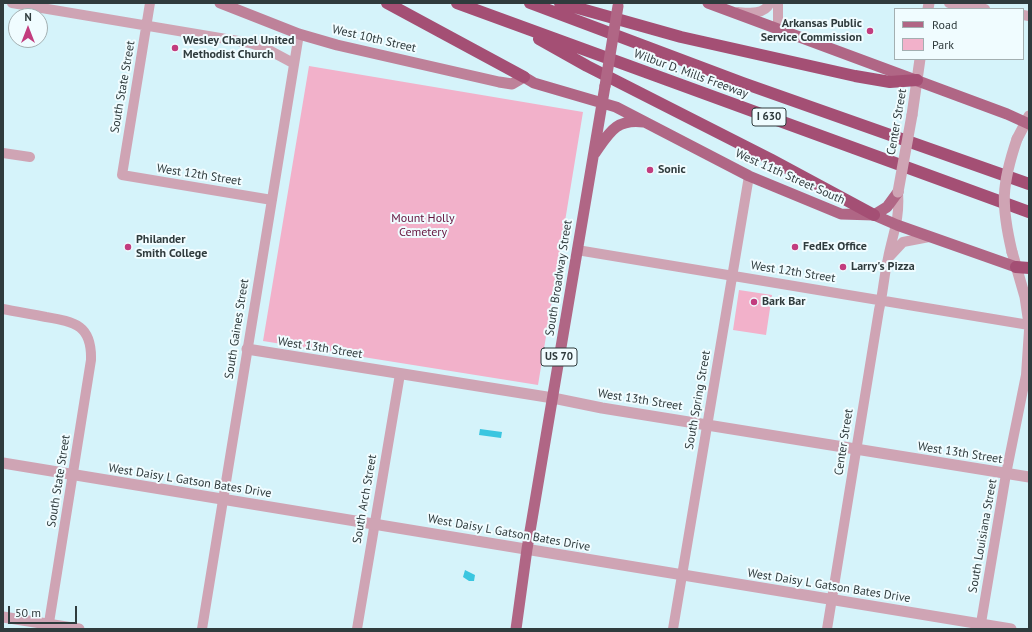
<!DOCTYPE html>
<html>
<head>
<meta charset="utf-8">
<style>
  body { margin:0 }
  #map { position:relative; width:1032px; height:632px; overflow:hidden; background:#d5f3fa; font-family:"PT Sans",sans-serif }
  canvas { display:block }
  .frame { position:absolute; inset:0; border:4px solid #2f3b3d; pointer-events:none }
  .legend { position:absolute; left:894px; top:8px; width:130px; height:52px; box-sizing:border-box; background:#f0fcff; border:1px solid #a3afb1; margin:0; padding:5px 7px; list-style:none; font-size:12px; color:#2f3b3d }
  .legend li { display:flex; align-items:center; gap:8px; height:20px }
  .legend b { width:20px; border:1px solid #a3afb1 }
  .north { position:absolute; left:8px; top:8px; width:40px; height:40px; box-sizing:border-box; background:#f0fcff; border:1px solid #a3afb1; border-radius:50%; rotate:0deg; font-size:11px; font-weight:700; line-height:16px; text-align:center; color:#2f3b3d }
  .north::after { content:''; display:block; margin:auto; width:14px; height:18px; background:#c23c7e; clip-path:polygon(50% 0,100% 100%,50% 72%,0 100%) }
  .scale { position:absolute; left:8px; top:606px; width:69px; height:18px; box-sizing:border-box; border:2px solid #2f3b3d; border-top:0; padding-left:5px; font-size:12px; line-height:14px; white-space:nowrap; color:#2f3b3d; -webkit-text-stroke:3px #f0fcff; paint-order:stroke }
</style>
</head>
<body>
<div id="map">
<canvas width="1032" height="632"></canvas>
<div class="frame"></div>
<ul class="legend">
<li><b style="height:5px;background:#b06685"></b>Road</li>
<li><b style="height:11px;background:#f2b1ca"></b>Park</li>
</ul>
<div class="north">N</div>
<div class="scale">50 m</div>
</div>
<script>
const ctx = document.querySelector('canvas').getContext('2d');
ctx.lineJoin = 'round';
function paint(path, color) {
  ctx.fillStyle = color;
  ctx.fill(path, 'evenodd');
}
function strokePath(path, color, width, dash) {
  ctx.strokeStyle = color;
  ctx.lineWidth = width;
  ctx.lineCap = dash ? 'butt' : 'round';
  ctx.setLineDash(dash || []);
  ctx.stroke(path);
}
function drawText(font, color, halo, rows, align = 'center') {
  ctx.font = font + ' "PT Sans",sans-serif';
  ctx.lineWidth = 4;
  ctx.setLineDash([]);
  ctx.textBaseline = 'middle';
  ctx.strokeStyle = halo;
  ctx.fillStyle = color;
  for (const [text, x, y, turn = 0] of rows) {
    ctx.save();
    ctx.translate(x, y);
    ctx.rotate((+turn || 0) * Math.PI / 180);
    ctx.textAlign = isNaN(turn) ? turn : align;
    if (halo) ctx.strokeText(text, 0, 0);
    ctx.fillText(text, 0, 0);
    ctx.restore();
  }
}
paint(new Path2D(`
  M 309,66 L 583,112 L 538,385 L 263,341 Z
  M 739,290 L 772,295 L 766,335 L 733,330 Z`), '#f2b1ca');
paint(new Path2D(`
  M 480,429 L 502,432 L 501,438 L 479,435 Z
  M 465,570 L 475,575 L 474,581 L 469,581 L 463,577 Z`), '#3ac6e0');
strokePath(new Path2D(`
  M 12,3 L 250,43 L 265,48 L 293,63
  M 150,3 L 122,175 L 272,200
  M 778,3 L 778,22 L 786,32
  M 949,3 L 985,9
  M 738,12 C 749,13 764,15 770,3
  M 1023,15 L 1029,16
  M 3,153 L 30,157
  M 577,250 L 1029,325
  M 890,256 L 903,242 L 929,237
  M 3,309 C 17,312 32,314 46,317 C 75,322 92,325 91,360 L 48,629
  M 202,629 L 299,34
  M 357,629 L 400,374
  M 673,629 L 749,176
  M 827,629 L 879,310 C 883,293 884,276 888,258 C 893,233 900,219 898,192
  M 980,629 L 1006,474 L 1026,375 L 1029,330`), '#cfa4b4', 10);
strokePath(new Path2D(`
  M 928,9 L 929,3
  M 912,115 L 920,59
  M 1017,139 L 1029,116
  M 1012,252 L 1025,297 L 1029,324
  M 247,349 L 553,398 L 602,408 L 1029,477
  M 3,463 L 1011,629
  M 3,617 L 79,629`), '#cfa4b4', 11);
strokePath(new Path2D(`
  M 220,3 L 299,34 L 337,45 L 499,82 L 512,84 L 524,77`), '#be8199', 11);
strokePath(new Path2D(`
  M 708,3 L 1007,114 L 1029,124
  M 524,77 L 534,83 L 616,107 L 749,176 L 841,214 L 874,215 L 897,225 L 1016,267
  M 595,153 C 609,133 616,118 644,122
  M 874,215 L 887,207 L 898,192
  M 516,629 L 527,549 L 605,86`), '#b06685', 11);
strokePath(new Path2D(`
  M 387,3 L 524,77
  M 457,3 L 1029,212
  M 530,3 L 743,83 L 1029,184
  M 560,3 L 681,37 L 855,76 L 890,82 L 917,80
  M 539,39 L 587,66 L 770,159 L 874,215
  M 1016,267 L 1029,268`), '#a44f74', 12);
strokePath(new Path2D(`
  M 898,192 L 912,115
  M 1012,252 C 1001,205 1001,186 1017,139`), '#cfa4b4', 11);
strokePath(new Path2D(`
  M 605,86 L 618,6`), '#b06685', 11);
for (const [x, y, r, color] of [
  [870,31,4,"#c23c7e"],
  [175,48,4,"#c23c7e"],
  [650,170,4,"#c23c7e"],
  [128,247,4,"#c23c7e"],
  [795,247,4,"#c23c7e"],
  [843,267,4,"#c23c7e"],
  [754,302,4,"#c23c7e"]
]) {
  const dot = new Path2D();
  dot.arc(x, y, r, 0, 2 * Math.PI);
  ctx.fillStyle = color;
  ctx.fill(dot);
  strokePath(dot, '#f0fcff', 1.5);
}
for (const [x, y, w] of [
  [769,117,34],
  [559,357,36]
]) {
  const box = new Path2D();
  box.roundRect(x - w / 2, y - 9, w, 18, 3);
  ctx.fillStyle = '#f0fcff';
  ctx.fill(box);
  strokePath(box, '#2f3b3d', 1);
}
drawText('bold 11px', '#2f3b3d', null, [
  ["I 630",769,117],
  ["US 70",559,357]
]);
drawText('bold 12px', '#2f3b3d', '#f0fcff', [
  ["Arkansas Public",862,24,"right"],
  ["Service Commission",862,38,"right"],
  ["Wesley Chapel United",183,41],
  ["Methodist Church",183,55],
  ["Sonic",658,170],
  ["Philander",136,240],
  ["Smith College",136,254],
  ["FedEx Office",803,247],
  ["Larry's Pizza",851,267],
  ["Bark Bar",762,302]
], 'left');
drawText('12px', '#2f3b3d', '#f0fcff', [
  ["West 10th Street",374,39,13],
  ["Wilbur D. Mills Freeway",691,74,20],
  ["South State Street",123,87,-80],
  ["Center Street",897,122,-80],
  ["West 12th Street",199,175,9],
  ["West 11th Street South",790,177,24],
  ["West 12th Street",793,272,9],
  ["South Broadway Street",559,278,-81],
  ["South Gaines Street",237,329,-81],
  ["West 13th Street",320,348,9],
  ["West 13th Street",640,400,9],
  ["South Spring Street",698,400,-80],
  ["Center Street",844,442,-81],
  ["West 13th Street",960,453,9],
  ["South State Street",59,481,-81],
  ["West Daisy L Gatson Bates Drive",190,481,9],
  ["South Arch Street",365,499,-80],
  ["West Daisy L Gatson Bates Drive",509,533,10],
  ["South Louisiana Street",983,536,-80],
  ["West Daisy L Gatson Bates Drive",829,586,9]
]);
drawText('12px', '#64133d', '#f0fcff', [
  ["Mount Holly",423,219],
  ["Cemetery",423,233]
]);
</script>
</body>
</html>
